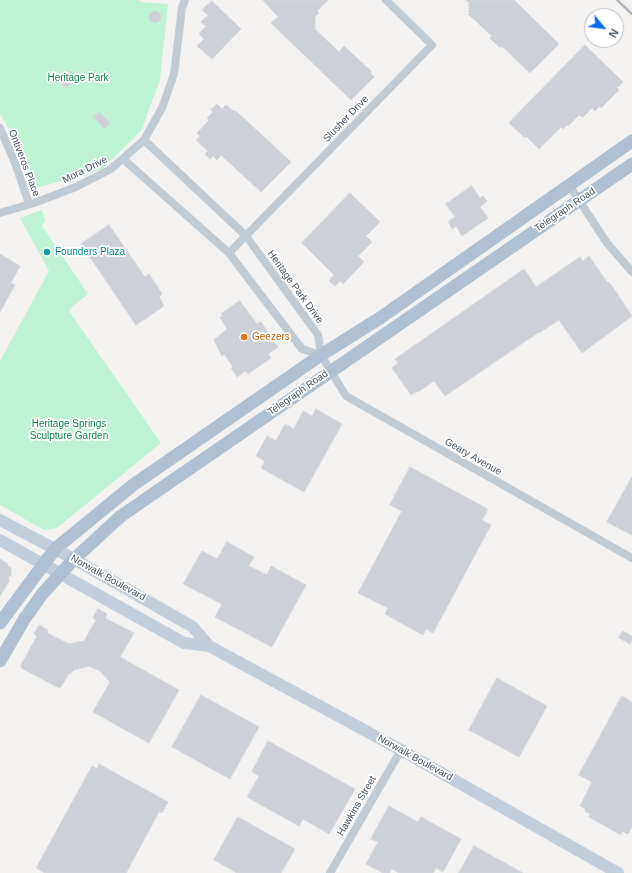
<!DOCTYPE html>
<html>
<head>
<meta charset="utf-8">
<style>
  body { margin:0 }
  #map { position:relative; width:632px; height:873px; overflow:hidden; background:#f4f2f1; font-family:Helvetica,sans-serif }
  canvas { display:block }
  .north { position:absolute; left:584px; top:8px; width:40px; height:40px; box-sizing:border-box; background:#fff; border:1px solid #b5bbc0; border-radius:50%; rotate:119deg; font-size:11px; font-weight:700; line-height:16px; text-align:center; color:#475461 }
  .north::after { content:''; display:block; margin:auto; width:14px; height:18px; background:#096af7; clip-path:polygon(50% 0,100% 100%,50% 72%,0 100%) }
</style>
</head>
<body>
<div id="map">
<canvas width="632" height="873"></canvas>
<div class="north">N</div>
</div>
<script>
const ctx = document.querySelector('canvas').getContext('2d');
ctx.lineJoin = 'round';
function paint(path, color) {
  ctx.fillStyle = color;
  ctx.fill(path, 'evenodd');
}
function strokePath(path, color, width, dash) {
  ctx.strokeStyle = color;
  ctx.lineWidth = width;
  ctx.lineCap = dash ? 'butt' : 'round';
  ctx.setLineDash(dash || []);
  ctx.stroke(path);
}
function drawText(font, color, halo, rows, align = 'center') {
  ctx.font = font + ' Helvetica,sans-serif';
  ctx.lineWidth = 3.5;
  ctx.setLineDash([]);
  ctx.textBaseline = 'middle';
  ctx.strokeStyle = halo;
  ctx.fillStyle = color;
  for (const [text, x, y, turn = 0] of rows) {
    ctx.save();
    ctx.translate(x, y);
    ctx.rotate((+turn || 0) * Math.PI / 180);
    ctx.textAlign = isNaN(turn) ? turn : align;
    if (halo) ctx.strokeText(text, 0, 0);
    ctx.fillText(text, 0, 0);
    ctx.restore();
  }
}
paint(new Path2D(`
  M 0,0 L 139,0 L 141,2 L 168,4 L 160,80 L 141,131 L 102,169 L 36,188 L 11,132 L 0,114 Z
  M 42,210 L 45,221 L 42,226 L 88,294 L 73,306 L 69,311 L 161,443 L 57,528 L 44,530 L 0,505 L 0,361 L 49,271 L 20,218 Z`), '#bef4d4');
const building = new Path2D(`
  M 263,0 L 328,0 L 317,11 L 319,13 L 315,17 L 315,29 L 339,52 L 344,46 L 371,71 L 371,74 L 374,77 L 351,100 L 271,23 L 278,17 Z
  M 466,0 L 514,0 L 559,44 L 530,73 L 503,47 L 499,47 L 490,38 L 492,36 L 468,14 L 470,13 L 468,11 L 470,10 L 468,8 L 470,7 L 468,5 L 470,4 Z
  M 212,1 L 241,29 L 212,59 L 197,46 L 204,39 L 199,34 L 206,26 L 201,22 L 208,15 L 202,10 Z
  M149 17a6 6 0 1 1 12 0a6 6 0 1 1-12 0Z
  M 585,45 L 623,82 L 617,88 L 619,90 L 601,108 L 600,106 L 595,111 L 592,108 L 583,117 L 579,115 L 568,126 L 567,125 L 563,129 L 561,127 L 539,149 L 526,136 L 525,138 L 509,123 Z
  M 70,71 L 76,78 L 66,88 L 59,81 Z
  M 217,104 L 222,109 L 226,105 L 235,112 L 236,111 L 291,162 L 261,192 L 221,155 L 217,160 L 213,156 L 210,159 L 205,154 L 208,151 L 196,140 L 200,136 L 197,133 L 209,120 L 207,118 L 213,112 L 211,110 Z
  M 99,112 L 110,123 L 104,129 L 94,117 Z
  M 472,186 L 480,198 L 483,196 L 487,201 L 480,207 L 488,218 L 462,236 L 456,226 L 452,229 L 449,223 L 449,221 L 455,217 L 446,204 Z
  M 350,193 L 380,222 L 366,236 L 372,242 L 358,256 L 364,262 L 343,284 L 340,281 L 335,286 L 329,281 L 334,275 L 302,243 Z
  M 109,225 L 145,277 L 149,274 L 162,294 L 159,297 L 164,306 L 136,325 L 81,244 Z
  M 0,254 L 20,266 L 11,283 L 15,285 L 0,312 Z
  M 589,256 L 607,282 L 610,283 L 632,316 L 582,353 L 559,320 L 539,333 L 539,332 L 445,396 L 434,381 L 418,392 L 417,391 L 411,395 L 392,368 L 398,363 L 395,359 L 524,269 L 536,287 L 580,257 L 583,261 Z
  M 240,301 L 257,324 L 261,322 L 278,347 L 268,354 L 271,358 L 258,367 L 248,374 L 245,371 L 237,377 L 231,368 L 233,367 L 224,354 L 222,356 L 214,340 L 227,329 L 220,317 L 223,316 L 221,314 Z
  M 316,409 L 342,424 L 304,492 L 261,468 L 265,461 L 256,456 L 267,436 L 276,441 L 285,424 L 294,429 L 303,411 L 312,416 Z
  M 410,467 L 488,509 L 482,520 L 491,525 L 433,633 L 426,629 L 423,635 L 385,614 L 388,608 L 358,593 L 402,511 L 390,505 Z
  M 632,477 L 632,535 L 607,522 Z
  M 227,542 L 254,557 L 249,566 L 267,575 L 271,566 L 306,585 L 272,647 L 215,617 L 222,604 L 183,584 L 202,551 L 217,559 Z
  M 0,559 L 8,564 L 8,567 L 11,567 L 11,576 L 8,576 L 9,581 L 0,596 Z
  M 98,609 L 107,614 L 105,618 L 134,633 L 120,657 L 179,690 L 149,743 L 93,712 L 110,682 L 100,671 L 89,666 L 74,670 L 68,675 L 61,687 L 60,687 L 59,688 L 21,668 L 21,665 L 37,636 L 34,634 L 39,625 L 48,630 L 47,633 L 69,644 L 84,641 L 96,620 L 93,618 Z
  M 623,631 L 632,636 L 632,640 L 630,644 L 619,638 Z
  M 497,678 L 547,706 L 519,757 L 469,730 Z
  M 201,695 L 259,727 L 230,779 L 172,747 Z
  M 622,696 L 632,702 L 632,827 L 628,834 L 622,831 L 621,835 L 589,817 L 590,814 L 585,811 L 586,809 L 580,806 L 592,782 L 579,775 Z
  M 268,741 L 355,789 L 329,834 L 303,819 L 299,826 L 247,797 L 259,776 L 252,772 Z
  M 99,764 L 168,802 L 162,813 L 159,812 L 126,873 L 45,873 L 36,868 L 92,766 L 97,769 Z
  M 389,806 L 418,822 L 421,817 L 461,839 L 443,872 L 436,868 L 433,873 L 399,873 L 392,869 L 389,873 L 383,873 L 366,864 L 378,842 L 371,839 Z
  M 238,817 L 295,849 L 281,873 L 237,873 L 214,860 Z
  M 474,846 L 523,873 L 459,873 Z`);
paint(building, '#cdd0d7');
strokePath(building, '#d5d7dd', 1);
strokePath(new Path2D(`
  M 0,128 L 15,163 L 29,204
  M 144,140 L 246,236 L 318,335 L 321,355 L 346,396 L 632,558
  M 123,159 L 229,253 L 302,349 L 321,355
  M 569,185 L 607,243 L 632,272
  M 0,213 L 34,203 L 76,187 L 111,169 L 144,140 L 162,108 L 174,74 L 182,8 L 185,0
  M 229,253 L 432,45 L 386,0
  M 330,873 L 401,750`), '#c1cbd4', 8);
strokePath(new Path2D(`
  M 0,520 L 74,559 L 193,627 L 209,646
  M 0,540 L 184,643 L 209,646 L 401,750 L 618,873`), '#c3cedc', 12);
strokePath(new Path2D(`
  M 0,623 L 55,549 L 133,485 L 321,355 L 380,318 L 632,141
  M 0,661 L 25,618 L 43,593 L 74,559 L 121,516 L 632,164`), '#afc0d2', 13);
strokePath(new Path2D(`
  M 617,0 L 632,14`), '#b3b6bc', 2.5);
for (const [x, y, r, color] of [
  [47,252,4,"#0f9aa8"],
  [244,337,4,"#e8710a"]
]) {
  const dot = new Path2D();
  dot.arc(x, y, r, 0, 2 * Math.PI);
  ctx.fillStyle = color;
  ctx.fill(dot);
  strokePath(dot, '#fff', 1.5);
}
drawText('10px', '#0f864e', '#fff', [
  ["Heritage Park",78,78],
  ["Heritage Springs",69,424],
  ["Sculpture Garden",69,436]
]);
drawText('10px', '#475461', '#fff', [
  ["Slusher Drive",346,119,-46],
  ["Ontiveros Place",24,163,69],
  ["Mora Drive",85,170,-27],
  ["Telegraph Road",565,210,-34],
  ["Heritage Park Drive",295,287,54],
  ["Telegraph Road",298,393,-35],
  ["Geary Avenue",473,457,30],
  ["Norwalk Boulevard",108,578,29],
  ["Norwalk Boulevard",415,758,29],
  ["Hawkins Street",357,806,-60]
]);
drawText('10px', '#0d838f', '#fff', [
  ["Founders Plaza",55,252]
], 'left');
drawText('10px', '#c56008', '#fff', [
  ["Geezers",252,337]
], 'left');
</script>
</body>
</html>
